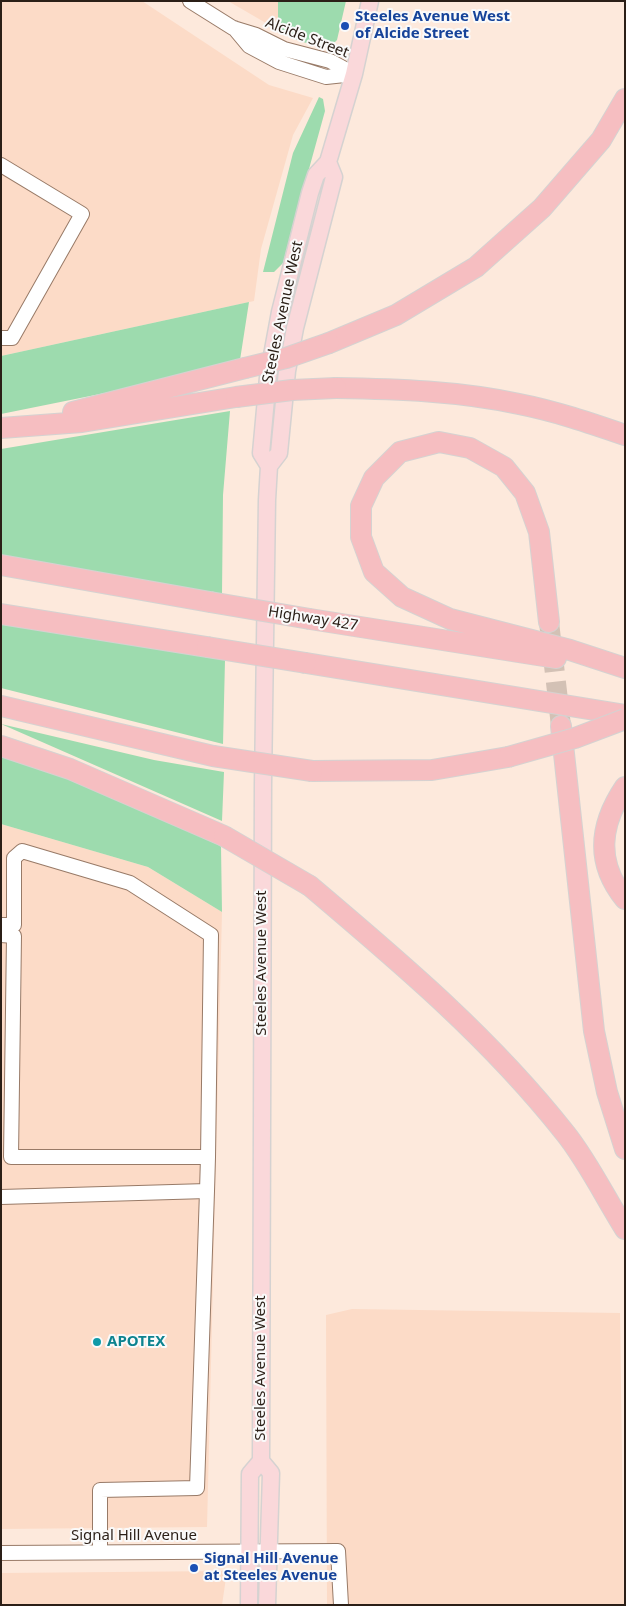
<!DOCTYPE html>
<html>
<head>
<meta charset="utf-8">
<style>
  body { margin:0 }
  #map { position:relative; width:626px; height:1606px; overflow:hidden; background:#fde9dc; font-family:"Noto Sans",sans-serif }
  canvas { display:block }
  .frame { position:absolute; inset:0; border:2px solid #2b1f17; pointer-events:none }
</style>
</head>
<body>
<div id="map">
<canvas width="626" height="1606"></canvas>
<div class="frame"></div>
</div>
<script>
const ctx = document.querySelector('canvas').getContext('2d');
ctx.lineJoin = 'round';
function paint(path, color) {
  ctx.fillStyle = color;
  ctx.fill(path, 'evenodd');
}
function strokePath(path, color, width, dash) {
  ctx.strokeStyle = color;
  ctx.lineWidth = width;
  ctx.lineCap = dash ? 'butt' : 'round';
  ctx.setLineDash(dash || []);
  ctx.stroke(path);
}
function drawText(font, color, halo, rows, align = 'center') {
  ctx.font = font + ' "Noto Sans",sans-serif';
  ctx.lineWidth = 4;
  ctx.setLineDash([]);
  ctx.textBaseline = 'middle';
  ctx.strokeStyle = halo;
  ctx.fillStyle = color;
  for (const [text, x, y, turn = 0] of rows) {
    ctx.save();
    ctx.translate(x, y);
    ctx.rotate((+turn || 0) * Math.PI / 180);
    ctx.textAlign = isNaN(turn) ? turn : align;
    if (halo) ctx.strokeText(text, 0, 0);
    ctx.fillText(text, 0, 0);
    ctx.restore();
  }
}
paint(new Path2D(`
  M 1,1 L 142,1 L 269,85 L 313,98 L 293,135 L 261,249 L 254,301 L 1,356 Z
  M 228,1 L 278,1 L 278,30 Z
  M 1,824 L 148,867 L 222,912 L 207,1527 L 1,1529 Z
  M 352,1309 L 620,1313 L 624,1605 L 327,1605 L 326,1315 Z
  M 227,1571 L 222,1605 L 1,1605 L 1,1573 Z`), '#fcdbc7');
paint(new Path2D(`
  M 278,1 L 346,1 L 337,40 C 324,54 291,38 278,30 Z
  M 319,97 L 323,99 L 325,111 L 283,263 L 274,272 L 263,272 L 293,153 Z
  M 249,302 L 240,360 L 105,393 L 1,414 L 1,356 Z
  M 230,411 L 223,495 L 222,594 L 1,557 L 1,449 Z
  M 1,622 L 225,660 L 223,744 L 1,688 Z
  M 1,724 L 154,760 L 224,772 L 222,821 Z
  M 1,756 L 71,779 L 221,846 L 222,912 L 148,867 L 1,824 Z`), '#9ddbae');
strokePath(new Path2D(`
  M 549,622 L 561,726`), '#d3c1b5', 20, [20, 10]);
const minor = new Path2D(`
  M 190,1 L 233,28 L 256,35 L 284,49 L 330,61 L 354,74
  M 234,28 L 249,46 L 279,62 L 326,77 L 354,74
  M 1,165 L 82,214 L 12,338 L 1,338
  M 1,925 L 14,925 L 14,858 L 22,851 L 130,883 L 211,935 L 208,1157 L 11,1157 L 14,936 L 1,935
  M 207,1191 L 208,1157
  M 1,1197 L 207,1191 L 197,1488 L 100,1490 L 100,1552
  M 1,1553 L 338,1551 L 341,1605`);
const major = new Path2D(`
  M 269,466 L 261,453 L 268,377 L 280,312 L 310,193 L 316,175 L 328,162 L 354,74 L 370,1
  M 249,1605 L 250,1474 L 261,1461
  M 267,1605 L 271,1473 L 261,1461 L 263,784 L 267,500 L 269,466 L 279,453 L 287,371 L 295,328 L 334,177 L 328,162`);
const highway = new Path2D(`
  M 329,343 L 396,315 L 476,267 L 542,208 L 601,140 L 625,99
  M 336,388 C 397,389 459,391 519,404 C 555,411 590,423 625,435
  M 73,412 L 245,368
  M 1,428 L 82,422 L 236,397
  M 1,565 L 210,602
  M 1,614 L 207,647
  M 310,619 L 556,658
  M 549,622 L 539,532 L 525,493 L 504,467 L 470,448 L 439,442 L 400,452 L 374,478 L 361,506 L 361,537 L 374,572 L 402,597 L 450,619 L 570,650 L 625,668
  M 306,663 L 625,715
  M 1,706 L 213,756
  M 561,726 L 594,1031 L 607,1092 L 625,1149
  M 1,746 L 70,769 L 224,836
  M 312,771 L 432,770 L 508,757
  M 625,787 C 600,824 595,862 625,899
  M 310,886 C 401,963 491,1039 565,1133 C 587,1160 606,1199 625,1229`);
strokePath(minor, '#987a67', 16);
strokePath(major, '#d5d2d1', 19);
strokePath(highway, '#d5d2d1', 22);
strokePath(minor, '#fff', 14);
strokePath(major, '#fad8da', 16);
strokePath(highway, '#f6bec1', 20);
const highwayBridge = new Path2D(`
  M 245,368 L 286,358 L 329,343
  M 236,397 L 292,390 L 336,388
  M 210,602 L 310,619
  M 207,647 L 306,663
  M 213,756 L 312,771
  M 508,757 L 575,738 L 625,719
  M 224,836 L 310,886`);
strokePath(highwayBridge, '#d5d2d1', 22, []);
strokePath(highwayBridge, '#f6bec1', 20);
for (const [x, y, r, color] of [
  [345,26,5,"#1a4fb4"],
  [97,1342,5,"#0f9aa8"],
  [194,1568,5,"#1a4fb4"]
]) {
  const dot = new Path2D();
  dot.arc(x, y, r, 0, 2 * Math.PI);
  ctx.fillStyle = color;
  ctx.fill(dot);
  strokePath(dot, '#fafafa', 2);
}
drawText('bold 15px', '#164399', '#fafafa', [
  ["Steeles Avenue West",355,17],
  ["of Alcide Street",355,34],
  ["Signal Hill Avenue",204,1559],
  ["at Steeles Avenue",204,1576]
], 'left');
drawText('15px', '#2b1f17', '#fafafa', [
  ["Alcide Street",307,38,21],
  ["Steeles Avenue West",283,312,-78],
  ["Highway 427",313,619,9],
  ["Steeles Avenue West",262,963,-90],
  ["Steeles Avenue West",261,1368,-90],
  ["Signal Hill Avenue",134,1536]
]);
drawText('bold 15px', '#0d838f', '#fafafa', [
  ["APOTEX",107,1342]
], 'left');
</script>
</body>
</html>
